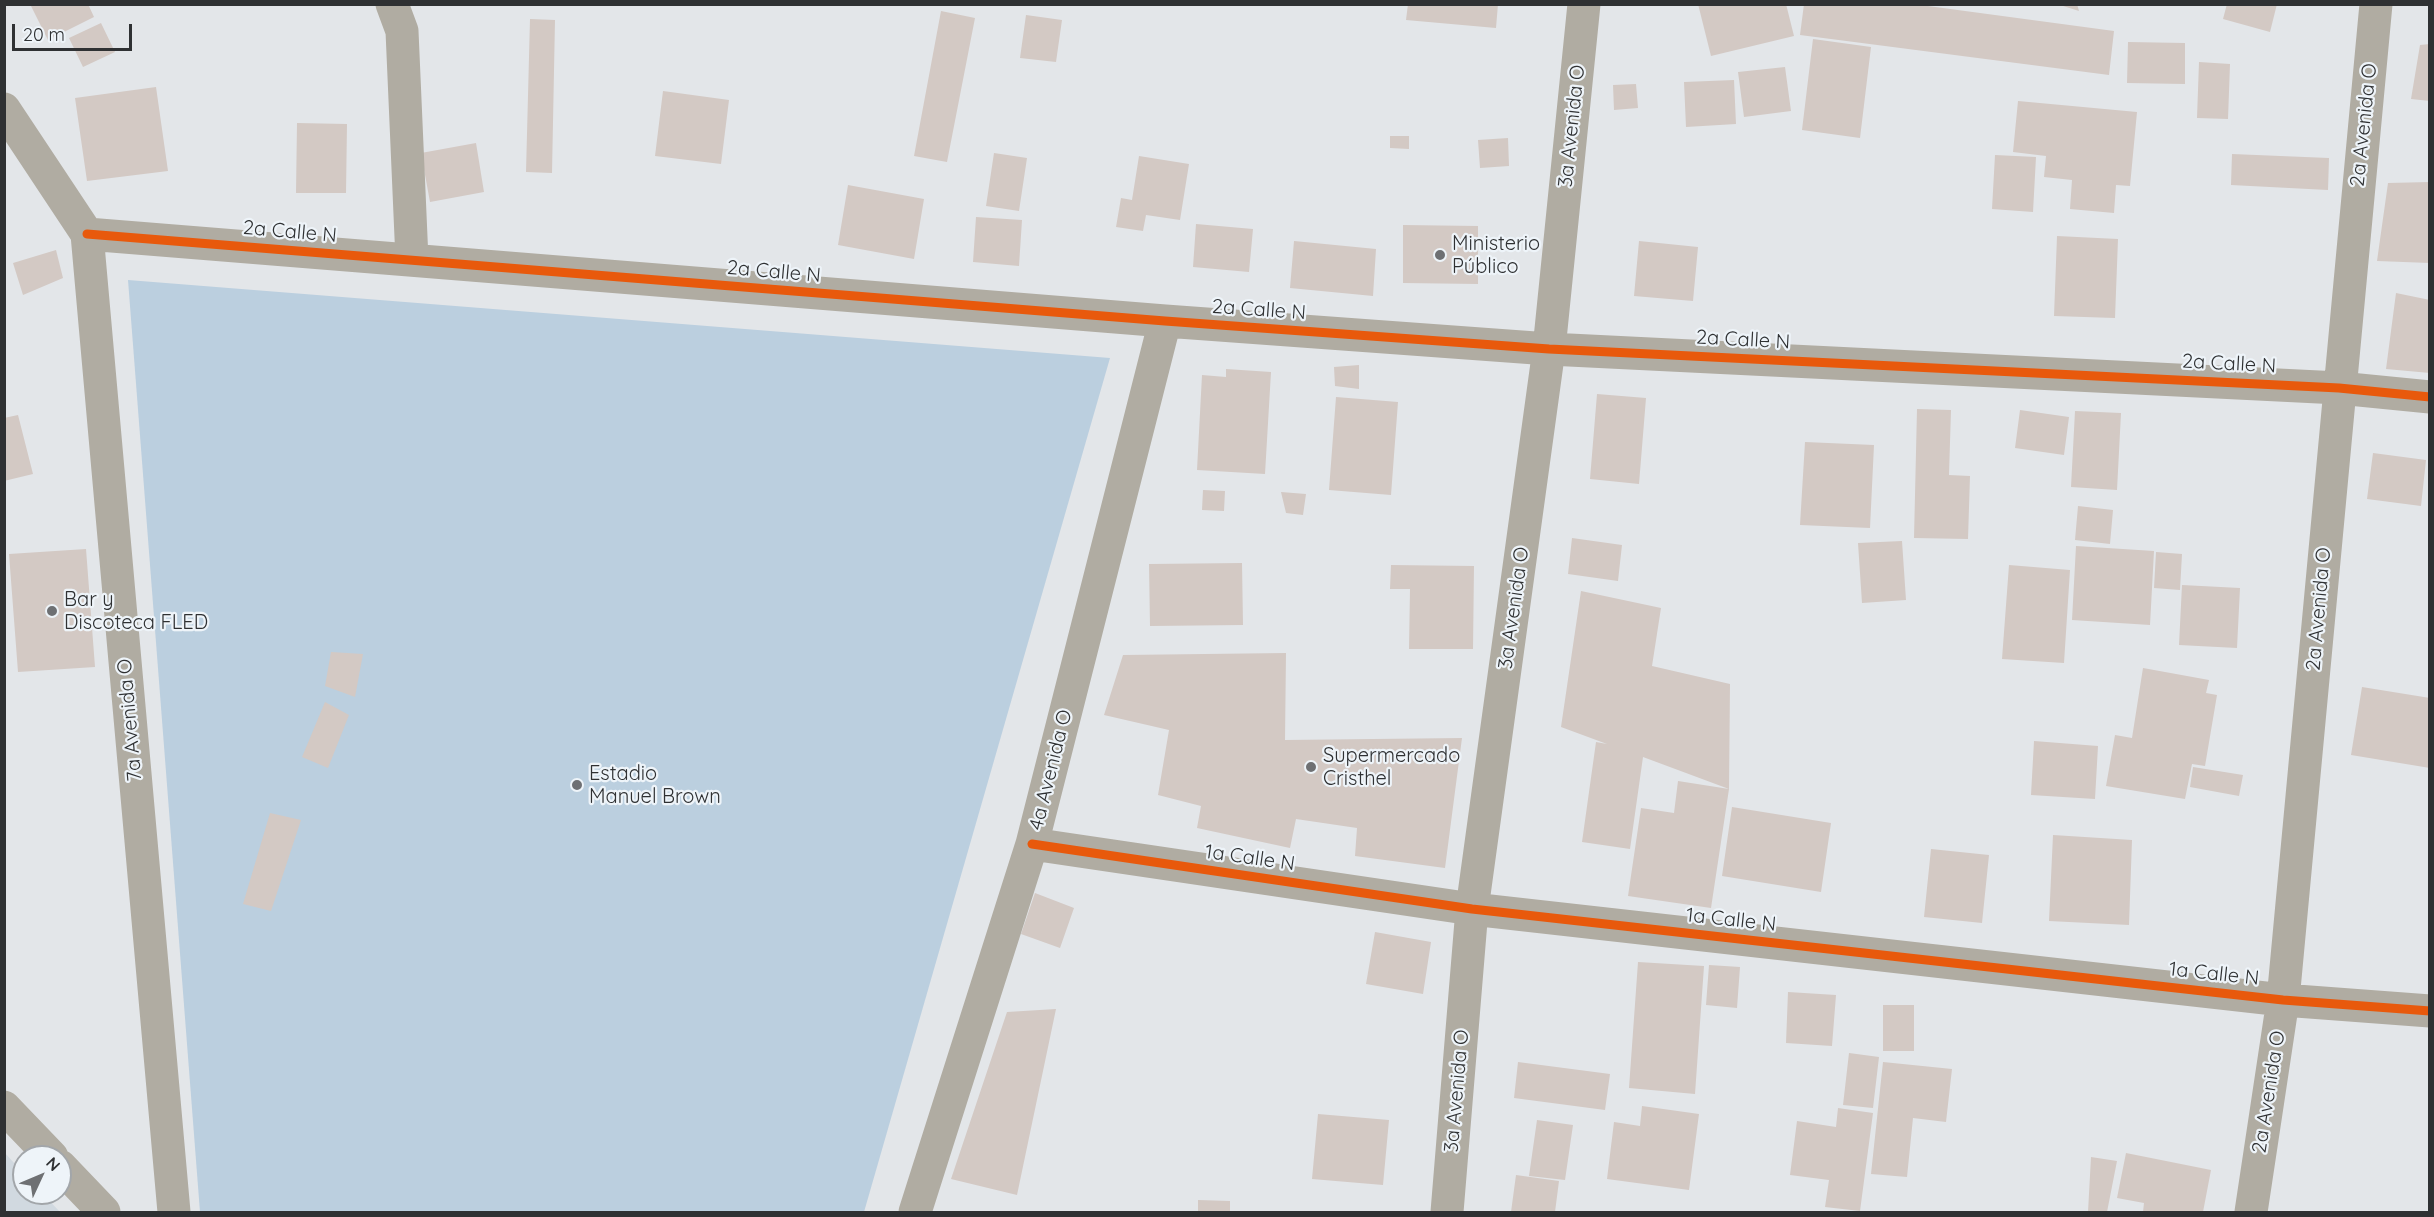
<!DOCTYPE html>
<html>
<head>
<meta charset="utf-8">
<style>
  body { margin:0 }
  #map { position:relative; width:2434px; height:1217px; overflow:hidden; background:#e3e6e9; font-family:Quicksand,sans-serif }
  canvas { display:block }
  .frame { position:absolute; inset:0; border:6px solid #2f3133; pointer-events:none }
  .north { position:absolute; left:12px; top:1145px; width:60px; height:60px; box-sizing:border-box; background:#eef4f9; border:2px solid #a2a6aa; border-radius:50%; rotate:46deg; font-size:16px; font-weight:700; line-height:24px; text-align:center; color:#2f3133 }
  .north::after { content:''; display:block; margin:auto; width:21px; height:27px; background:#6e7073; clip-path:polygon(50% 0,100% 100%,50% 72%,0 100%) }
  .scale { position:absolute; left:12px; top:24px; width:120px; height:27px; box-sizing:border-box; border:3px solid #2f3133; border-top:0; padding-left:8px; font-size:18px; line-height:21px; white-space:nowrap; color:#2f3133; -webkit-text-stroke:4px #eef4f9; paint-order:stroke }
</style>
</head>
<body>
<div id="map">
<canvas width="2434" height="1217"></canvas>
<div class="frame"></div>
<div class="north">N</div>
<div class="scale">20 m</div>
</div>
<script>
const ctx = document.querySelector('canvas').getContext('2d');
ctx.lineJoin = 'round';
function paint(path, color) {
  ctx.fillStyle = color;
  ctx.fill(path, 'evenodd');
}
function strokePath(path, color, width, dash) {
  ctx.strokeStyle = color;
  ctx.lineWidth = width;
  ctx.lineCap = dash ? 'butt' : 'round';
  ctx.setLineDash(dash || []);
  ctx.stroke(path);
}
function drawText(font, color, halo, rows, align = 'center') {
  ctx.font = font + ' Quicksand,sans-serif';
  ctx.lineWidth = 4.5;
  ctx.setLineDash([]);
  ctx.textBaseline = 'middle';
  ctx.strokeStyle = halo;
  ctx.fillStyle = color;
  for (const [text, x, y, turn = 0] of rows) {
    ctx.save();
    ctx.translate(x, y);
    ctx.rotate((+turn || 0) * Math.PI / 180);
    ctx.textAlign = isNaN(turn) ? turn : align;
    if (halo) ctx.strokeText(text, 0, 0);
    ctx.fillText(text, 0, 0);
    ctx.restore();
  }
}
paint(new Path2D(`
  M 5,1153 L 24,1174 L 24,1193 L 42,1193 L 60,1212 L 5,1212 Z`), '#d1d9e0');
paint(new Path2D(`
  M 128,280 L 1110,358 L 864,1212 L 200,1212 Z`), '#bbcfdf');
paint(new Path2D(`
  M 30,4 L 88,4 L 94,17 L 48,40 Z
  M 1408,4 L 1498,4 L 1496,28 L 1406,20 Z
  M 1698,4 L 1786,4 L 1794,36 L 1711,56 Z
  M 1804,4 L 1913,4 L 2114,31 L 2109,75 L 1800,35 Z
  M 2061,4 L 2077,4 L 2079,11 L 2060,5 Z
  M 2227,4 L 2277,4 L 2270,32 L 2223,19 Z
  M 941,11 L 975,18 L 947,162 L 914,156 Z
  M 1026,15 L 1062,20 L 1056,62 L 1020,58 Z
  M 530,19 L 555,20 L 552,173 L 526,172 Z
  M 101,23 L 115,52 L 83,67 L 69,38 Z
  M 1813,39 L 1871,47 L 1860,138 L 1802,130 Z
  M 2128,42 L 2185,43 L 2185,84 L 2127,83 Z
  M 2430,44 L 2430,101 L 2411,99 L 2420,45 Z
  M 2199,62 L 2230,64 L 2228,119 L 2197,118 Z
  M 1785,67 L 1791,111 L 1744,117 L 1738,72 Z
  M 1734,80 L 1736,124 L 1686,127 L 1684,82 Z
  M 1636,84 L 1638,108 L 1614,110 L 1613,85 Z
  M 156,87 L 168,171 L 87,181 L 75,98 Z
  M 663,91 L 729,100 L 721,164 L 655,156 Z
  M 2018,101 L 2137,112 L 2130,186 L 2116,185 L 2114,213 L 2070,209 L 2072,180 L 2044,177 L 2046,156 L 2013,152 Z
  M 297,123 L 347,124 L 346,193 L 296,193 Z
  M 1390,136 L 1409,136 L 1409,149 L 1390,148 Z
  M 1508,138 L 1509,166 L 1480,168 L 1478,140 Z
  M 476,143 L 484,192 L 430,202 L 421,153 Z
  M 994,153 L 1027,158 L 1019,211 L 986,206 Z
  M 2232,154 L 2329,158 L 2328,190 L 2231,185 Z
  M 1995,155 L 2036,157 L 2033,212 L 1992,209 Z
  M 1139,156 L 1189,164 L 1180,220 L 1146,215 L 1143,231 L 1116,227 L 1121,198 L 1132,200 Z
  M 2430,182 L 2430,263 L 2377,261 L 2388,183 Z
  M 848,185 L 924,199 L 914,259 L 838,245 Z
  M 976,217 L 1022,220 L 1019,266 L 973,262 Z
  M 1196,224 L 1253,229 L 1249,272 L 1193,267 Z
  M 1403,225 L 1478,226 L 1478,284 L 1403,283 Z
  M 2057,236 L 2118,239 L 2115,318 L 2054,316 Z
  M 1294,241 L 1376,249 L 1373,296 L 1290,288 Z
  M 1639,241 L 1698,247 L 1693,301 L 1634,296 Z
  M 56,250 L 63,278 L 23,295 L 13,263 Z
  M 2396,293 L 2430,300 L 2430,373 L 2386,369 Z
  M 1359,365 L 1359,389 L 1335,386 L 1334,367 Z
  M 1226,369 L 1271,372 L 1265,474 L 1197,470 L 1202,375 L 1226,377 Z
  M 1597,394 L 1646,398 L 1639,484 L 1590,479 Z
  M 1336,397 L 1398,402 L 1391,495 L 1329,490 Z
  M 1917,409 L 1951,410 L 1949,475 L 1970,476 L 1968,539 L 1914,538 Z
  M 2020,410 L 2069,417 L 2064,455 L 2015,448 Z
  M 2075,411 L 2121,413 L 2117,490 L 2071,487 Z
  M 18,415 L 33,474 L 4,481 L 4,418 Z
  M 1805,442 L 1874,445 L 1870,528 L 1800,525 Z
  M 2373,453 L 2426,460 L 2421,506 L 2367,499 Z
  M 1203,490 L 1225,491 L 1224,511 L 1202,510 Z
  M 1281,492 L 1306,494 L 1303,515 L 1286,513 Z
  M 2078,506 L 2113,510 L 2110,544 L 2075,540 Z
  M 1572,538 L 1622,545 L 1618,581 L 1568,574 Z
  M 1902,541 L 1906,600 L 1862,603 L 1858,543 Z
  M 2076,546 L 2154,551 L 2150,625 L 2072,620 Z
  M 86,549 L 95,667 L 18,672 L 9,554 Z
  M 2156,552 L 2182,554 L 2180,590 L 2154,588 Z
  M 1242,563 L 1243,625 L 1150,626 L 1149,564 Z
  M 1391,565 L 1474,566 L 1473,649 L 1409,649 L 1410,589 L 1390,589 Z
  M 2009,565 L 2070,570 L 2064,663 L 2002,659 Z
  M 2182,585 L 2240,588 L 2237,648 L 2179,645 Z
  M 1581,591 L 1661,608 L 1652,666 L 1730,684 L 1729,789 L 1643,757 L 1630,849 L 1582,842 L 1596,742 L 1607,744 L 1561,727 Z
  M 331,652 L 363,654 L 355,697 L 325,686 Z
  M 1286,653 L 1285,740 L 1462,738 L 1445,868 L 1355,856 L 1357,828 L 1296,819 L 1290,848 L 1197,828 L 1201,806 L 1158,795 L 1169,730 L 1104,715 L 1123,655 Z
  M 2143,668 L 2209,680 L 2206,693 L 2217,695 L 2205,766 L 2192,764 L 2185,799 L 2106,786 L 2115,735 L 2132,738 Z
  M 2362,687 L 2430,698 L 2430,768 L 2351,755 Z
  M 325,702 L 349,715 L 328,768 L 302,757 Z
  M 2034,741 L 2098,746 L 2095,799 L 2031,795 Z
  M 2193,767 L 2243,775 L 2239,796 L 2190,787 Z
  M 1678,781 L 1729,789 L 1711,908 L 1628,896 L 1641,808 L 1674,813 Z
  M 1732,807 L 1831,823 L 1821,892 L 1722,876 Z
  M 270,813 L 301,820 L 271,911 L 243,904 Z
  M 2053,835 L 2132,840 L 2129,925 L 2049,921 Z
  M 1931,849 L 1989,855 L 1982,923 L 1924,917 Z
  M 1035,893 L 1074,908 L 1060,948 L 1021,934 Z
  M 1375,932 L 1431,942 L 1423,994 L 1366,984 Z
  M 1638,962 L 1704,966 L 1695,1094 L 1629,1088 Z
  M 1709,965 L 1740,967 L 1737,1008 L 1706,1005 Z
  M 1788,992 L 1836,995 L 1832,1046 L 1786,1043 Z
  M 1883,1005 L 1914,1005 L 1914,1051 L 1883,1051 Z
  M 1056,1009 L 1017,1195 L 951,1179 L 1007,1012 Z
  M 1849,1053 L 1879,1057 L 1873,1108 L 1843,1105 Z
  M 1518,1062 L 1610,1074 L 1605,1110 L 1514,1098 Z
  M 1883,1062 L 1952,1069 L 1946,1122 L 1913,1118 L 1907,1177 L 1871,1174 Z
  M 1642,1106 L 1699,1114 L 1689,1190 L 1607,1179 L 1614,1122 L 1640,1126 Z
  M 1838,1108 L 1873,1113 L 1860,1211 L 1825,1207 L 1829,1180 L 1790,1175 L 1797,1121 L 1836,1127 Z
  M 1318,1114 L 1389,1120 L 1383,1185 L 1312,1179 Z
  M 1537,1120 L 1573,1125 L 1565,1180 L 1529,1176 Z
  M 2126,1153 L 2211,1170 L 2203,1212 L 2143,1212 L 2144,1203 L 2117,1198 Z
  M 2091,1157 L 2117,1161 L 2107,1212 L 2088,1212 Z
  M 1516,1175 L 1559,1181 L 1555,1212 L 1511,1212 Z
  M 1198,1200 L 1230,1201 L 1230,1212 L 1198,1212 Z`), '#d3c9c4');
strokePath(new Path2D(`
  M 392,4 L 402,31 L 412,260
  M 4,109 L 87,234 L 174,1212
  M 87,234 L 1165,321 L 1549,349 L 2339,388 L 2430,397
  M 1032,844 L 1472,909 L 2283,1000 L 2430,1011
  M 4,1107 L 52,1157
  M 60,1166 L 104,1212
  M 915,1212 L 1032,844 L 1165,321
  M 1447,1212 L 1472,909 L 1549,349 L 1584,4
  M 2251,1212 L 2283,1000 L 2376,4`), '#b0aca2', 33);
strokePath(new Path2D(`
  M 87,234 L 1165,321 L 1549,349 L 2339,388 L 2430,397
  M 1032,844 L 1472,909 L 2283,1000 L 2430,1011`), '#e8590c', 9);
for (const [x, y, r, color] of [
  [1440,255,6,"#6e7073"],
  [52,611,6,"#6e7073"],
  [1311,767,6,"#6e7073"],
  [577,785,6,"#6e7073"]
]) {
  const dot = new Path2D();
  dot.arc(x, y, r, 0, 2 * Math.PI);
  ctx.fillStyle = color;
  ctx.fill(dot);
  strokePath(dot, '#eef4f9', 2);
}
drawText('20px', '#2f3133', '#eef4f9', [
  ["2a Avenida O",2364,125,-84],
  ["3a Avenida O",1572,126,-84],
  ["2a Calle N",290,232,5],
  ["2a Calle N",774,272,5],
  ["2a Calle N",1259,310,4],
  ["2a Calle N",1743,340,3],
  ["2a Calle N",2229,364,3],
  ["3a Avenida O",1514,608,-82],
  ["2a Avenida O",2319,609,-85],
  ["7a Avenida O",130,720,-95],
  ["4a Avenida O",1051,770,-76],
  ["1a Calle N",1250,858,8],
  ["1a Calle N",1731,920,6],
  ["1a Calle N",2214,974,6],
  ["3a Avenida O",1457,1091,-85],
  ["2a Avenida O",2269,1092,-81]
]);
drawText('20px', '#2f3133', '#eef4f9', [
  ["Ministerio",1452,244],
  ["Público",1452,267],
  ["Bar y",64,600],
  ["Discoteca FLED",64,623],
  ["Supermercado",1323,756],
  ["Cristhel",1323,779],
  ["Estadio",589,774],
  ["Manuel Brown",589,797]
], 'left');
</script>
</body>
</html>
